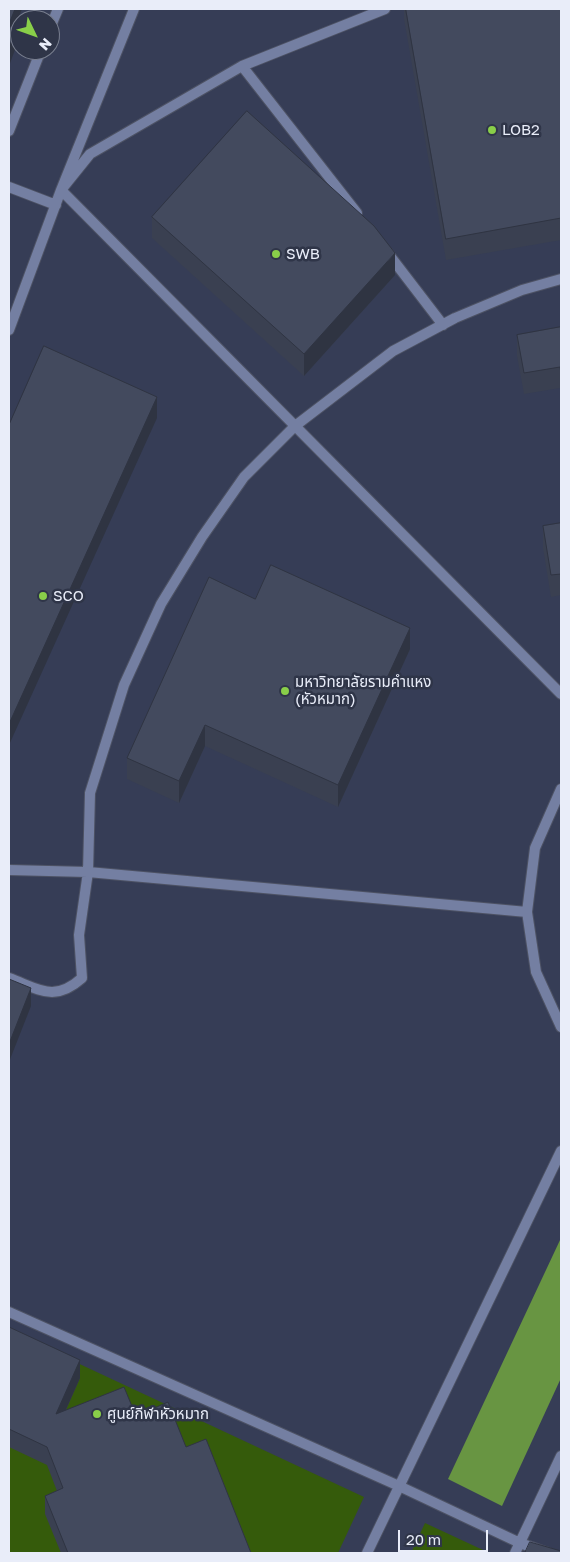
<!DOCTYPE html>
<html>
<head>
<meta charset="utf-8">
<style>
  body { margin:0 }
  #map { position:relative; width:570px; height:1562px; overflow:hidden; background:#2f3548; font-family:"Golos Text",sans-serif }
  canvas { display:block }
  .frame { position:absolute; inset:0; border:10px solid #e9edf9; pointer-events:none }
  .north { position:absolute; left:10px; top:10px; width:50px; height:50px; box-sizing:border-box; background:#2f3548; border:1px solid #797f8f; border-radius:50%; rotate:132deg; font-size:14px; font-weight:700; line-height:20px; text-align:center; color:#e9edf9 }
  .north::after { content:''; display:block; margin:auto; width:18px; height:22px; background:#89cf49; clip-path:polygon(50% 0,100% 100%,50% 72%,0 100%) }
  .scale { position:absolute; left:398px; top:1530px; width:90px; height:22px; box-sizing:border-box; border:2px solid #e9edf9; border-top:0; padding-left:6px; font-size:15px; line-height:18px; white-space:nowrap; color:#e9edf9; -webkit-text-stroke:4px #2f3548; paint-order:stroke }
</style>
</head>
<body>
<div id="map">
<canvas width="570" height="1562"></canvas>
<div class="frame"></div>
<div class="north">N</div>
<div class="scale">20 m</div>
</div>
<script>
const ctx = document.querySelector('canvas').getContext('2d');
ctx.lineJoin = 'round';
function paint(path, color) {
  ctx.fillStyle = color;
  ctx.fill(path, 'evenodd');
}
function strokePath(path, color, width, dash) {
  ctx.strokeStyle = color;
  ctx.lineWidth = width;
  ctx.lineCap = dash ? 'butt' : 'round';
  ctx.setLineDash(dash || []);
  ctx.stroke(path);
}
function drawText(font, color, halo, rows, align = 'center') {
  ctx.font = font + ' "Golos Text","Noto Sans Thai",sans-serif';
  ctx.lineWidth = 5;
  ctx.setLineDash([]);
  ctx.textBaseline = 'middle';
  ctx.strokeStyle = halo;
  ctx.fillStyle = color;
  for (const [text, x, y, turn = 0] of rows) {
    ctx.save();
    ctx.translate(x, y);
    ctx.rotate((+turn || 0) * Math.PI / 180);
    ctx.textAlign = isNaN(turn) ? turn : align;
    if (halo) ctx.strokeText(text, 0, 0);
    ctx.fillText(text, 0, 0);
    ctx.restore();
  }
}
paint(new Path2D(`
  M 9,9 L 561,9 L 561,1553 L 337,1553 L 9,1331 ZM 20,20 L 50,20 L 50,50 L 20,50 Z`), '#363d56');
paint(new Path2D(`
  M 9,1331 L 364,1497 L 338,1553 L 9,1553 Z
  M 425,1523 L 483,1550 L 481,1553 L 411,1553 Z`), '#355b0b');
paint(new Path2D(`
  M 561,1238 L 561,1378 L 502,1506 L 448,1479 Z`), '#689542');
const lane = new Path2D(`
  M 134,9 L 61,190 L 561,694
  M 50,28 L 58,9
  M 242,66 L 357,213
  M 9,131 L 41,50
  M 9,187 L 56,205
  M 387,252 L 443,325
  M 9,330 L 61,190 L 90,154 L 242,66 L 385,9
  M 561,789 L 535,848 L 527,912 L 536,972 L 561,1027
  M 9,870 L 88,872 L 527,912
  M 9,978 C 39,989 54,1003 82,978 L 79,935 L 88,872 L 90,793 L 124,685 L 161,604 L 202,537 L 244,477 L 295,426 L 393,351 L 455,318 L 522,290 L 561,279
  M 9,1312 L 399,1486 L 520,1543 L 548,1553
  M 367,1553 L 561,1151
  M 515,1553 L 561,1456`);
strokePath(lane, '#4d5264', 12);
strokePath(lane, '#747fa2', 10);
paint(new Path2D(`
  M 404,9 L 561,9 L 561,240 L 446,260 L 404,19 Z
  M 152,217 L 395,275 L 304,376 L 152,238 Z
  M 561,327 L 561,395 L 560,388 L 524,394 L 517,356 L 517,335 Z
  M 561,523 L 561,595 L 551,597 L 543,548 L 543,526 Z
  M 255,599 L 410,649 L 338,807 L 205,746 L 179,803 L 127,779 L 127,758 Z
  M 9,1327 L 80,1378 L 66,1410 L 136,1416 L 186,1447 L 251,1553 L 61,1553 L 45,1514 L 45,1496 L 57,1491 L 47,1465 L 9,1447 Z`), '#3a4051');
paint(new Path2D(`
  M 15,9 L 22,9 L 9,42 L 9,24 Z
  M 16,29 L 16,47 L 9,66 L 9,48 Z
  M 395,253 L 395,275 L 304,376 L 304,354 Z
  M 157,397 L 157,418 L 9,745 L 9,724 Z
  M 410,628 L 410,649 L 338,807 L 338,785 Z
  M 205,725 L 205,746 L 179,803 L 179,781 Z
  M 31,988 L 31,1006 L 9,1062 L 9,1044 Z
  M 80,1360 L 80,1378 L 56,1432 L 56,1414 Z`), '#2f3442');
const building = new Path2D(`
  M 9,9 L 15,9 L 9,24 Z
  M 406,9 L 561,9 L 561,218 L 446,239 Z
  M 9,26 L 16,29 L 9,48 Z
  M 247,111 L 374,226 L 395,253 L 304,354 L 152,217 Z
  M 561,327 L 561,374 L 560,367 L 524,373 L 517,335 Z
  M 44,346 L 157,397 L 9,724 L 9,425 Z
  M 561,523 L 561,574 L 551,575 L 543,526 Z
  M 271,565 L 410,628 L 338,785 L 205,725 L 179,781 L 127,758 L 209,577 L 255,599 Z
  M 9,979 L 31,988 L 9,1044 Z
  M 9,1327 L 80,1360 L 56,1414 L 124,1387 L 136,1416 L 168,1402 L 186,1447 L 206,1439 L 251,1553 L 68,1553 L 45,1496 L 63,1488 L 47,1447 L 9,1429 Z
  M 530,1542 L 561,1551 L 561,1553 L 525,1553 Z`);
paint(building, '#434a5e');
strokePath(building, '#2f3442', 1);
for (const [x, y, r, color] of [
  [492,130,5,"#89cf49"],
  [276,254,5,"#89cf49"],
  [43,596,5,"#89cf49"],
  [285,691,5,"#89cf49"],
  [97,1414,5,"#89cf49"]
]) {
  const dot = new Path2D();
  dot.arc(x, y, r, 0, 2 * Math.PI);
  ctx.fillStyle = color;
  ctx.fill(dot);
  strokePath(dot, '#2f3548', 2);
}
drawText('15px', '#e9edf9', '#2f3548', [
  ["LOB2",502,130],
  ["SWB",286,254],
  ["SCO",53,596],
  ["มหาวิทยาลัยรามคำแหง",295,682],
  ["(หัวหมาก)",295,699],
  ["ศูนย์กีฬาหัวหมาก",107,1414]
], 'left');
</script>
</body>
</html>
